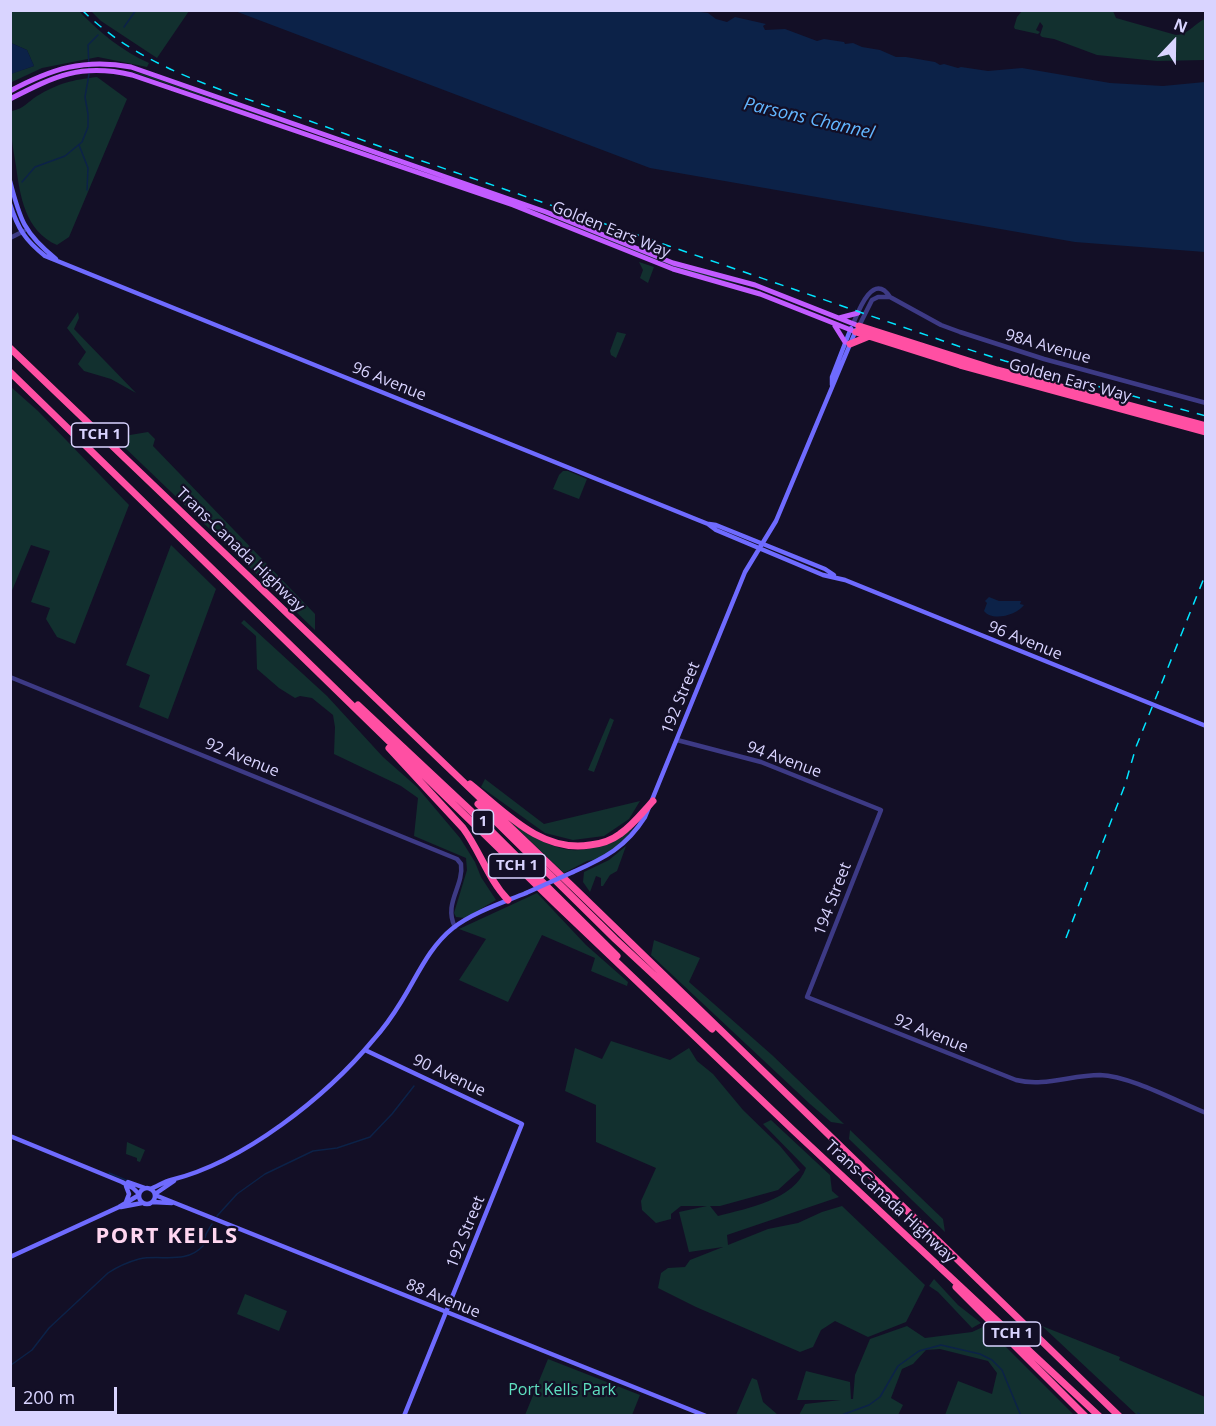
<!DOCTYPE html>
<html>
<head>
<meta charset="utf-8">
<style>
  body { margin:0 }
  #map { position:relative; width:1216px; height:1426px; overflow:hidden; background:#130f26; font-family:"Open Sans",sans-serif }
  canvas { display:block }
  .frame { position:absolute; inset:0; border:12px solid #d9d4ff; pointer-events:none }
  .north { position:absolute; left:1144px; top:12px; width:60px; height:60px; -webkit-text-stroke:4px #130f26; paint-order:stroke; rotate:22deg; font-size:16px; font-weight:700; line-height:24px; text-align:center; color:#d9d4ff }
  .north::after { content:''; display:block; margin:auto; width:21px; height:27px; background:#d9d4ff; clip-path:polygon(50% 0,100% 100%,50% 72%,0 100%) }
  .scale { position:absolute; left:12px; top:1387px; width:105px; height:27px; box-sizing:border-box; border:3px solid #d9d4ff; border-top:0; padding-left:8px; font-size:18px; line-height:21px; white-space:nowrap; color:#d9d4ff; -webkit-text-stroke:4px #130f26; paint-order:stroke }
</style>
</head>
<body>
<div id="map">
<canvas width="1216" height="1426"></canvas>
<div class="frame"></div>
<div class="north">N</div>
<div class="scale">200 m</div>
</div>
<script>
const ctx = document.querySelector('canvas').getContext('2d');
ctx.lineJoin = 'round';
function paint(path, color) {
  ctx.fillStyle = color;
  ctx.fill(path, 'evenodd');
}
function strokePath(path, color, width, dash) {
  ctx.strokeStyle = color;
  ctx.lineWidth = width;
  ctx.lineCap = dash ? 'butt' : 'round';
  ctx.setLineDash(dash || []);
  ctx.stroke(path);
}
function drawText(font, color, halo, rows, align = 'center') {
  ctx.font = font + ' "Open Sans",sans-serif';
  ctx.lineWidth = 4.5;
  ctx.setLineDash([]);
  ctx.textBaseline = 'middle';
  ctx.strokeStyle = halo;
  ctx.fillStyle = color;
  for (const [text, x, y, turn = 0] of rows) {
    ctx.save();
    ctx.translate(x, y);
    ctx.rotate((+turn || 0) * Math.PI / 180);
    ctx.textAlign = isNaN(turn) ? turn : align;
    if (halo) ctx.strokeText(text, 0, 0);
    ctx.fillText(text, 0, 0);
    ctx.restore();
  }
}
paint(new Path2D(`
  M 11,11 L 79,11 C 99,32 122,51 149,63 L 147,67 L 98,57 L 42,68 L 12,82 L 10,74 L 34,66 L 27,50 L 11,43 Z
  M 91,11 L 189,11 L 157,58 L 101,21 Z
  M 1022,11 L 1113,11 L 1116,18 L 1176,35 C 1188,35 1195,23 1205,19 L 1205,60 L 1157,61 L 1097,55 L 1054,39 L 1042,37 L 1040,35 L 1043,26 L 1040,22 L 1036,30 L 1040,32 L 1038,34 L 1015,29 L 1014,27 L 1017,17 Z
  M 130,71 L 143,74 L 314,134 Z
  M 97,77 L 127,99 L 69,237 L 57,245 C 25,231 20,196 16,166 C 13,148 10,132 11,114 L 12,111 C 25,108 26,103 37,96 C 59,83 72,80 97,77 Z
  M 528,208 L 664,261 L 753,286 L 710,278 L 669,265 Z
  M 639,262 L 654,267 L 648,283 L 640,278 L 643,270 Z
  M 78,312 L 79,318 L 74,329 L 136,393 L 111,379 L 84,371 L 78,364 L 86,352 L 67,328 Z
  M 617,332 L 626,334 L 616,358 L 611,355 L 610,351 Z
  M 11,387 L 38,411 L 129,505 L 75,644 L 57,637 L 46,619 L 50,608 L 31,602 L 50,551 L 31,545 L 11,593 Z
  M 148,432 L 155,439 L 153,446 L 315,614 L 315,630 L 120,443 L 124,436 Z
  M 563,471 L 568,471 L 587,479 L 579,499 L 553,489 L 559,475 Z
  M 171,545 L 216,589 L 168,719 L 139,707 L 150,675 L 126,665 Z
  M 244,620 L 327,696 L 383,757 L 417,787 L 460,838 L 475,862 L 481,877 L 496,900 L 465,918 L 456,917 L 454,913 L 467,870 L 466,858 L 414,836 L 418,798 L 401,786 L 334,754 L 335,727 L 333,715 L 312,698 L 300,696 L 295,698 L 279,688 L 257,669 L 256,636 L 241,623 Z
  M 610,718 L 614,720 L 594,772 L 588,770 Z
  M 485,779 L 544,824 L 640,801 L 629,819 L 604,836 L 573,840 L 545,833 L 481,787 Z
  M 504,816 C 530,834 560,859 594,847 C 606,843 619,834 631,827 L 633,829 L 619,845 L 598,859 L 587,861 L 564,873 Z
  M 626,846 L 617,871 L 610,875 L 603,886 L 601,886 L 601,878 L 596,876 L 590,892 L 583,882 L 584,872 L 609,860 Z
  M 537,893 L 586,945 L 628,982 L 627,986 L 591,971 L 595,958 L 542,935 L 508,1002 L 459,980 L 486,939 L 459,929 Z
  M 654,940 L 700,958 L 689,982 L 772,1055 L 844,1124 L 831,1122 L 810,1104 L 651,955 Z
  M 611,1041 L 670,1060 L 689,1048 L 697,1061 L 713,1074 L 743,1110 L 780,1146 L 800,1170 L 778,1190 L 720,1206 L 710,1206 L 718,1216 C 748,1208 794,1200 806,1168 L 763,1124 L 771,1120 L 830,1175 L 832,1191 L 839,1197 L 727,1235 L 728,1245 L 768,1229 L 798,1223 L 822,1212 L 842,1206 L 925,1285 L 906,1322 L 868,1337 L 835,1321 L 821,1330 L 813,1347 L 800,1352 L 696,1307 L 658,1288 L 661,1273 L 668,1268 L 685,1267 L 690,1260 L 723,1247 L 689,1252 L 679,1212 L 707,1206 L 681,1206 L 671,1214 L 671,1219 L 656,1223 L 642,1210 L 641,1201 L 656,1168 L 596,1142 L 596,1105 L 565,1091 L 575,1048 L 602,1059 Z
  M 850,1130 L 943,1219 L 945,1232 L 849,1139 Z
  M 127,1142 L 145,1150 L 140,1162 L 137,1161 L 137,1158 L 126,1154 Z
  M 934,1279 L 958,1305 L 981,1323 L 972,1328 L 938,1292 L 929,1286 Z
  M 245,1294 L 287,1311 L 279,1331 L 237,1314 Z
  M 907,1326 L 925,1338 L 972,1332 L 985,1326 L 1074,1415 L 945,1415 L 958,1381 L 992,1394 L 997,1373 L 988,1361 L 940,1349 L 926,1350 L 913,1364 L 902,1369 L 891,1398 L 903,1405 L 898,1415 L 799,1415 L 805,1404 L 841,1400 L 797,1400 L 806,1371 L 850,1382 L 851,1399 L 853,1399 L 855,1375 L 870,1339 Z
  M 1042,1326 L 1120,1357 L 1119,1360 L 1205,1397 L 1205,1415 L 1137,1415 Z
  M 548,1359 L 640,1395 L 632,1415 L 525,1415 Z
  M 752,1378 L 757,1380 L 763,1402 L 778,1415 L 736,1415 Z`), '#12302f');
paint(new Path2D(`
  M 235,11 L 693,11 L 708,13 L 716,19 L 727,22 L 735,17 L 766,24 L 763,26 L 765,30 L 785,29 L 817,41 L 824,39 L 844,42 L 845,44 L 853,43 L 862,47 L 880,50 L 896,57 L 906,57 L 935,62 L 940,65 L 944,64 L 958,68 L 961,67 L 988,71 L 1022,68 L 1110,83 L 1163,86 L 1205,82 L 1205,252 L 1075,242 L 650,168 Z
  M 11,43 L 27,50 L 34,66 L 11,74 Z
  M 989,597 L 999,601 L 1021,601 L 1020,604 L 1024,605 C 1017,615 992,622 984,611 L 987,603 L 985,601 Z`), '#0c2248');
strokePath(new Path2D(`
  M 124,27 L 136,10
  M 89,69 L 88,45 L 98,35
  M 79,145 L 88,168 L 87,190
  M 22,182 L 35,167 L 65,156 L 82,142 L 88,127 L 88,114 L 85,97 L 89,74
  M 109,1173 L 128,1181
  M 217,1216 L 237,1194 L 265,1174 L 313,1151 L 337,1148 L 370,1137 L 392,1114 L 414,1086
  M 11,1365 L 32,1350 L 49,1328 L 108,1273 C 117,1267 128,1262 139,1259 C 161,1254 185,1265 203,1246 L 206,1234 L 212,1224
  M 1138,1413 L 1142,1416
  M 839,1416 L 869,1405 L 880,1397 L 898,1366 L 919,1351 L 941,1345 L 980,1354 L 992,1360 L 1002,1370 L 1021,1416
  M 1204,1416 L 1206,1415`), '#0c2248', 1.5);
strokePath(new Path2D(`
  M 10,238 L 24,231
  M 853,324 C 858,312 873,271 890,297 L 941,325 L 960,332 L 1044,359 L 1206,403
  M 859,326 L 872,300 L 878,297 L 890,297
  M 10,677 L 457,859 L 461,864 C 464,887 443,903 455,927
  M 677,740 L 761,762 L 881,810 L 807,997 L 1016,1080 C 1044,1087 1071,1075 1100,1075 C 1130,1076 1176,1101 1206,1113`), '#3d3a85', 4.5);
strokePath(new Path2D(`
  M 10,181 C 20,220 24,233 56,259
  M 10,204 C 18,229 25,240 45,256 L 708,524 L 716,530 L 823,575 L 845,580 L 1206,726
  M 832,385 L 832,377 L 851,328
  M 709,524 L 716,525 L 825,569 L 834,575
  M 573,872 C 605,858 626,847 645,817 L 745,572 L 776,521 L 856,330
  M 365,1050 L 522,1124 L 404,1416
  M 10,1136 L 122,1182 L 133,1188 L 139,1194
  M 128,1182 L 145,1188
  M 126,1186 L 129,1194 L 126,1202
  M139 1196a8 8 0 1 1 16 0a8 8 0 1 1-16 0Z
  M 150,1189 C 157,1187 163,1182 171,1180 C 244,1162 326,1097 374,1039 C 384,1028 393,1015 401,1002 C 417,977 428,948 453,928 C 474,912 502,903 526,893
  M 155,1194 L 174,1181
  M 155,1195 L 706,1416
  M 152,1202 L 172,1203
  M 121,1207 L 142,1203
  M 10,1257 L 119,1207 L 139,1195`), '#6f6bff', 4.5);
strokePath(new Path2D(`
  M 10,91 C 51,69 84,58 131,67 L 546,212 L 673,263 L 755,285 L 859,326
  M 10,99 C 55,76 81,63 132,75 L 513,205 L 673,269 L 760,294 L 856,332
  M 839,318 L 858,313
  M 835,326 L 845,342`), '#c25bff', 5);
strokePath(new Path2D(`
  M 859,326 L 997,370 L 1206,426
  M 856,332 L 960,365 L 1206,432
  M 850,344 L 867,337
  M 10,348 L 573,887 L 1119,1416
  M 10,372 L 557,905 L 794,1131 L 1099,1416
  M 358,705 L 470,810 L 617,956
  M 389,748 L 463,828 C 480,851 488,879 508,900
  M 470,784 C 505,812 541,853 590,845 C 600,844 612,840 620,834 C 633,825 642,813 653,801
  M 478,804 L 615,939 L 712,1029
  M 956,1287 L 1085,1416`), '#ff4fa3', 7);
strokePath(new Path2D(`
  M 82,10 C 139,66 214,87 287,113 C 336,130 385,149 434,165 C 609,225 784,286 958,346 L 1005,361 L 1206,416
  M 1066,938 L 1125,785 L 1136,747 L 1206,573`), '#00e5ff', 1.5, [9, 8]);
strokePath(new Path2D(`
  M 526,893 L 573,872`), '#6f6bff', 4.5);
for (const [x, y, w] of [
  [100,435,57],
  [483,822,21],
  [517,866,57],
  [1012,1334,57]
]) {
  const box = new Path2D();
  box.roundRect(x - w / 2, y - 12, w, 24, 4.5);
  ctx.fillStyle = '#130f26';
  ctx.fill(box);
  strokePath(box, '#d9d4ff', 1.5);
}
drawText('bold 15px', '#d9d4ff', null, [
  ["TCH 1",100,435],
  ["1",483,822],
  ["TCH 1",517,866],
  ["TCH 1",1012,1334]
]);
drawText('16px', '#d9d4ff', '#130f26', [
  ["Golden Ears Way",611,230,22],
  ["98A Avenue",1048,347,16],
  ["Golden Ears Way",1070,381,15],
  ["96 Avenue",389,382,22],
  ["Trans-Canada Highway",240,550,44],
  ["96 Avenue",1025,641,22],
  ["192 Street",681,698,-68],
  ["92 Avenue",242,758,22],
  ["94 Avenue",784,760,20],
  ["194 Street",833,899,-69],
  ["92 Avenue",931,1034,22],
  ["90 Avenue",449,1076,25],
  ["Trans-Canada Highway",890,1202,43],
  ["192 Street",466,1232,-68],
  ["88 Avenue",443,1299,22]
]);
drawText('16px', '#5fe0c0', '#130f26', [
  ["Port Kells Park",562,1390]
]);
drawText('italic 18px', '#62b6ff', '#130f26', [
  ["Parsons Channel",809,119,13]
]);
ctx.letterSpacing = '1.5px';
drawText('bold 22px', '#ffd6f0', '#130f26', [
  ["PORT KELLS",167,1237]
]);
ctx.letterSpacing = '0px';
</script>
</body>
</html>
